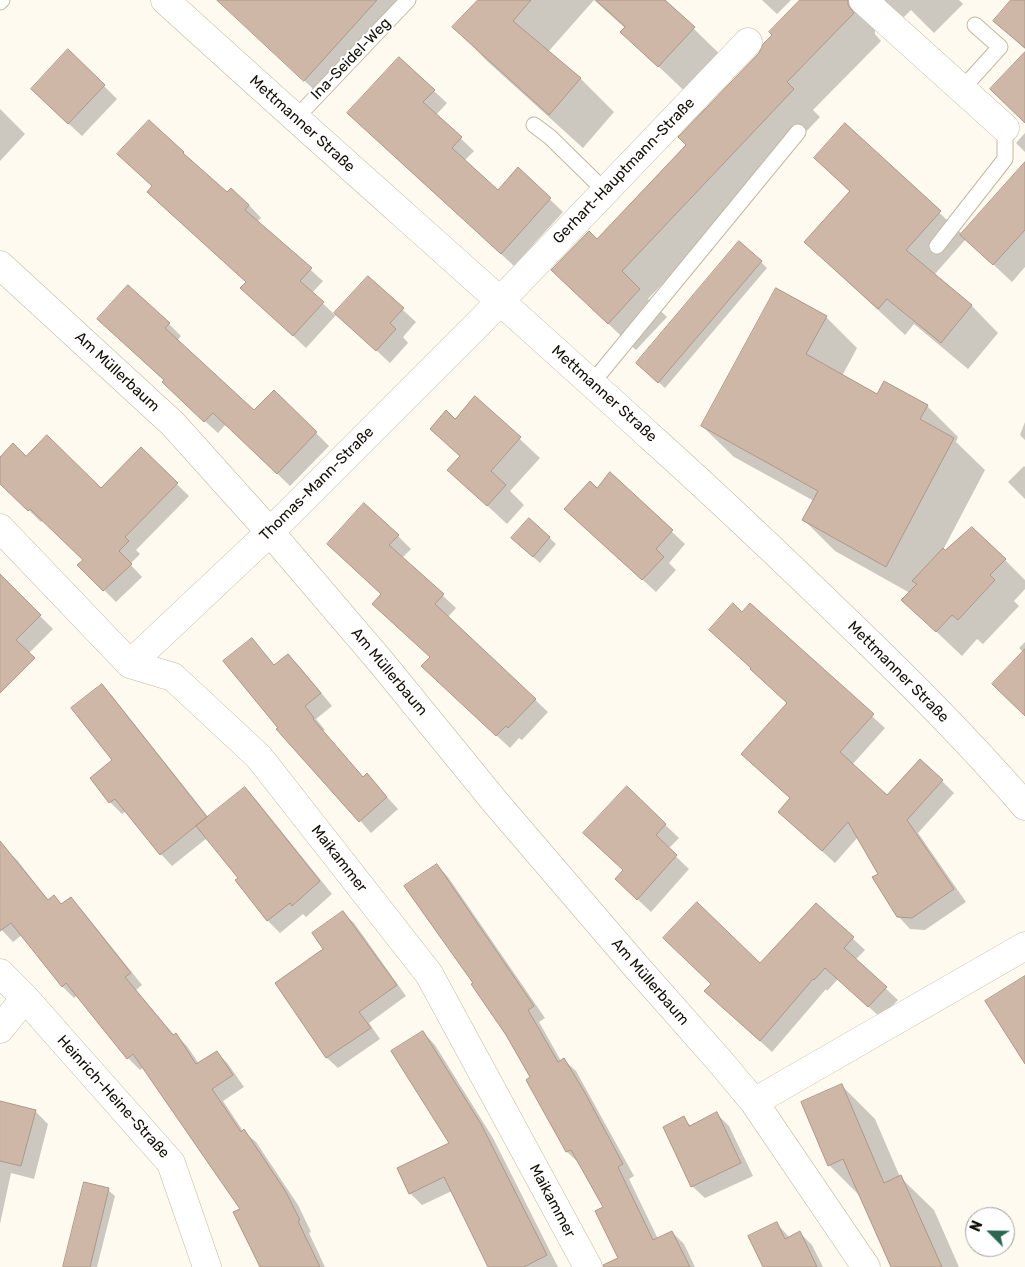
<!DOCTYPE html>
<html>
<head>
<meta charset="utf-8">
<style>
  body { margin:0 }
  #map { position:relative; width:1025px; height:1267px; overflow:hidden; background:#fffaf0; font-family:Rubik,sans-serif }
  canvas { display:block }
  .north { position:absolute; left:965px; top:1207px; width:50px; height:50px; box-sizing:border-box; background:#fff; border:1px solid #a19f9c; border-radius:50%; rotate:293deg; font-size:14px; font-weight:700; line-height:20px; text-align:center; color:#141008 }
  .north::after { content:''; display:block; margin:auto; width:18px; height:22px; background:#2c664e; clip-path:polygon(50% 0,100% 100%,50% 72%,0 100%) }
</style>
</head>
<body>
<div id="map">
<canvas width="1025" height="1267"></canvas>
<div class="north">N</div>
</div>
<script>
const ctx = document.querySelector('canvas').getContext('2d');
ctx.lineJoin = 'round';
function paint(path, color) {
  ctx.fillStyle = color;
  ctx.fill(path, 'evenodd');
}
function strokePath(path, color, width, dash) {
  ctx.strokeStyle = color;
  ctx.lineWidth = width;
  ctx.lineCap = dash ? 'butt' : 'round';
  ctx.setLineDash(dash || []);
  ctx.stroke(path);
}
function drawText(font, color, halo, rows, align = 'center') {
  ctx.font = font + ' Rubik,sans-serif';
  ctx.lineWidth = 4;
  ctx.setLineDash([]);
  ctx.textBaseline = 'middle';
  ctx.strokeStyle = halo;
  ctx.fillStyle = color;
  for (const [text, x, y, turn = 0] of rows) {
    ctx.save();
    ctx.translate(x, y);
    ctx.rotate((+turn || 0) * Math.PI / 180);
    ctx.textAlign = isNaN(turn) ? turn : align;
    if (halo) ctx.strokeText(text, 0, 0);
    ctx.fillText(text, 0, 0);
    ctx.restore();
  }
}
paint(new Path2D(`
  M 233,0 L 415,0 L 322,97 L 244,25 Z
  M 479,0 L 594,0 L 548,52 L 581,79 L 614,112 L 583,148 L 487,61 L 454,27 Z
  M 594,0 L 664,0 L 727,61 L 693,99 L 622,32 L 626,29 Z
  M 762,0 L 791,0 L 777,14 Z
  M 801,0 L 959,0 L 963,4 L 934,33 L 911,10 L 904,17 L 895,12 L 875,25 L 875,34 L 881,41 L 813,110 L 820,117 L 648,299 L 667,317 L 636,350 L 580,297 L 597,241 L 688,145 Z
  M 1012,0 L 1025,0 L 1025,49 L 995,21 Z
  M 104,86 L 117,99 L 82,136 L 45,102 Z
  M 434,91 L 447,103 L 436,115 L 474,151 L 464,161 L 498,191 L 518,169 L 563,212 L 514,266 L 348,113 Z
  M 0,109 L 25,134 L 0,161 Z
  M 845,125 L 962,234 L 1025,164 L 1025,267 L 1012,282 L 966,239 L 934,275 L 972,306 L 998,333 L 968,369 L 914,324 L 905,335 L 805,242 L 850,192 L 815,158 Z
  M 1025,133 L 1025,152 L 1016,143 Z
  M 183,153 L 227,194 L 249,205 L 261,218 L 257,222 L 323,281 L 312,293 L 335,315 L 368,278 L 416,322 L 403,337 L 408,343 L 390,363 L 337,314 L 306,348 L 255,300 L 247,282 L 161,204 Z
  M 761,262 L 767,268 L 665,388 L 644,369 Z
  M 826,317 L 857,348 L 842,376 L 878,395 L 927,406 L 958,437 L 956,442 L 985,470 L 943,550 L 945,551 L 1005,560 L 1025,580 L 1025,589 L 1014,601 L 1019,606 L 983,644 L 977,639 L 962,656 L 903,600 L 910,593 L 835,551 L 804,520 L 814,501 L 734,457 L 702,426 Z
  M 169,324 L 181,336 L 177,341 L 254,411 L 274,391 L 329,446 L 290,486 L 226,424 L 218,433 L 176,395 L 165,381 L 112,332 Z
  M 476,398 L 540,458 L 510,491 L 524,505 L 507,524 L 449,470 L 461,457 L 431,428 L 455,420 Z
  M 1025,422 L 1025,440 L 1020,435 Z
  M 141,449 L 189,496 L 136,550 L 140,554 L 130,564 L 142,577 L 116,602 L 79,565 L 84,560 L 43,520 L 41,522 L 0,482 L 0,459 L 27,458 L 101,489 Z
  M 1024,466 L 1025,467 L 1025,499 L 1008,482 Z
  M 610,474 L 685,544 L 669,563 L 676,570 L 656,592 L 579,522 L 597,489 Z
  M 529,519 L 556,544 L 540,563 L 518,544 Z
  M 398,536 L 411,549 L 402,558 L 456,608 L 448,617 L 548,712 L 522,740 L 519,738 L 510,748 L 436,679 L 431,657 L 383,594 L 342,557 Z
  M 0,576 L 53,629 L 14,668 L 0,654 Z
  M 750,605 L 885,728 L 852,765 L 887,797 L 942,781 L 954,793 L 918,833 L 966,902 L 925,930 L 910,929 L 898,916 L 879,874 L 858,837 L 835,863 L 792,824 L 788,704 L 742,613 Z
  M 252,640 L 275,666 L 288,655 L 300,667 L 332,706 L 316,719 L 325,730 L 323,731 L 364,778 L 367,775 L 398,809 L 371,833 L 279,728 Z
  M 1025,642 L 1025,715 L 1024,653 L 1019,648 Z
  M 101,685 L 113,697 L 209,818 L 245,788 L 257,801 L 332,894 L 306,917 L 303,914 L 280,933 L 268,921 L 236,881 L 239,878 L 207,838 L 172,866 L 161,854 L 126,811 L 122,814 L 110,802 L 91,778 L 114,760 Z
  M 627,788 L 679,838 L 668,849 L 689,869 L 651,912 L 630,892 L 624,871 Z
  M 0,848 L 5,849 L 17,860 L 49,901 L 54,897 L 62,905 L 71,898 L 82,910 L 142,985 L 136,990 L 174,1035 L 175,1034 L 187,1046 L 199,1064 L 217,1052 L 228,1064 L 244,1087 L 223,1101 L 243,1131 L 256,1142 L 298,1205 L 311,1232 L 309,1233 L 325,1267 L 261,1267 L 242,1210 L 144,1067 L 140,1070 L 128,1058 L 77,995 L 74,998 L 62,986 L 22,935 L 13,942 L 0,928 Z
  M 437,865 L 448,877 L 545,1018 L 539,1022 L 561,1061 L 564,1060 L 576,1071 L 634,1176 L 629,1179 L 658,1239 L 672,1232 L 684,1244 L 695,1267 L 623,1267 L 605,1207 L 579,1163 L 567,1152 L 527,1081 L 532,1078 L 474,983 Z
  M 816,904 L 865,950 L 855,960 L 898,1000 L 881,1018 L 838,979 L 827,991 L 826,989 L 772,1052 L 705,991 L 760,965 Z
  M 343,913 L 354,923 L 406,996 L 369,1023 L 380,1039 L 338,1068 L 327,1058 L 277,983 L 325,949 Z
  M 423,1032 L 435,1045 L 493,1138 L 558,1267 L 490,1267 L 452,1191 L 422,1205 L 410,1193 L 451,1144 Z
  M 842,1086 L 875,1119 L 900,1177 L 934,1210 L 959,1267 L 898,1267 L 861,1197 L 829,1165 Z
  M 0,1102 L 35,1111 L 48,1124 L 34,1179 L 11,1173 L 0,1224 Z
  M 717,1114 L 729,1126 L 753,1176 L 705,1198 L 692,1186 L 683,1118 L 691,1126 Z
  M 108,1190 L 115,1196 L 97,1267 L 64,1267 Z
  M 777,1224 L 790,1238 L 800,1233 L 812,1245 L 823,1267 L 765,1267 Z`), '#0003');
const building = new Path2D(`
  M 217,0 L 377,0 L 304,81 Z
  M 478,0 L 531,0 L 513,21 L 581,78 L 549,115 L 452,27 Z
  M 596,0 L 665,0 L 695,27 L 658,67 L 620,32 L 625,27 Z
  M 800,0 L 848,0 L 848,5 L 854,13 L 787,82 L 794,89 L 622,271 L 640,289 L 608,324 L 551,270 L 589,231 L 597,239 L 686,145 L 678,137 L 759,53 L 763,44 L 772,35 L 769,32 Z
  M 1011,0 L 1025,0 L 1025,48 L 993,21 Z
  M 68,49 L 105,85 L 68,124 L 31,89 Z
  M 1025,52 L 1025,123 L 990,89 Z
  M 399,57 L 435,90 L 423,102 L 462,137 L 452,148 L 498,190 L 518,167 L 551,198 L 501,254 L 347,113 Z
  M 149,120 L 184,152 L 183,153 L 227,192 L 231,188 L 249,205 L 245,210 L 312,268 L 300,281 L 324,302 L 293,336 L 240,288 L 246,282 L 147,192 L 152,186 L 117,154 Z
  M 845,123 L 941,211 L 906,250 L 972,305 L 941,343 L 887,299 L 878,309 L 804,242 L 850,191 L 814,158 Z
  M 1025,162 L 1025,230 L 993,265 L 960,235 Z
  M 739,241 L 762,261 L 658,383 L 636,363 Z
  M 368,276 L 404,308 L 390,323 L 396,329 L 376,351 L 334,313 Z
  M 128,285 L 170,323 L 165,328 L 254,410 L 274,390 L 317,432 L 277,474 L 213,413 L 204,422 L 162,382 L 164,380 L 97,319 Z
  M 776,288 L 827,316 L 806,354 L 877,394 L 884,381 L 928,405 L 920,419 L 954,438 L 886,567 L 802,520 L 818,491 L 701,426 Z
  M 475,396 L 521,437 L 491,471 L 506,485 L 487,506 L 447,470 L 460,456 L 430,429 L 446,410 L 455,419 Z
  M 47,435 L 101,488 L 141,447 L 178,483 L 125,537 L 129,541 L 119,551 L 132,564 L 103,591 L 77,565 L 83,560 L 30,509 L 28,511 L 0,484 L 0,457 L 13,443 L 26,456 Z
  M 610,472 L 673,530 L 656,549 L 664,557 L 642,580 L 564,509 L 590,481 L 597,488 Z
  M 364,503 L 399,535 L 389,545 L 444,594 L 435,604 L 536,699 L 508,728 L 506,726 L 496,736 L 421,666 L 430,657 L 372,604 L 381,594 L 327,544 Z
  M 529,518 L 550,537 L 533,557 L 511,538 Z
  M 972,527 L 1006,559 L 990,575 L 995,580 L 958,620 L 952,615 L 936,632 L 901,600 L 917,584 L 912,581 L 943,548 L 945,550 Z
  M 0,574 L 41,615 L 16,640 L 35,658 L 0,693 Z
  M 733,603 L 742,612 L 750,603 L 874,714 L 840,752 L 887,795 L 920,759 L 943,780 L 907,820 L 954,889 L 912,918 L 897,917 L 872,877 L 878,874 L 848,822 L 822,851 L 778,812 L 790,798 L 741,754 L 787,703 L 750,669 L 751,668 L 709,630 Z
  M 252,638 L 274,665 L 288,654 L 321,693 L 305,706 L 314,718 L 313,719 L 363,777 L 367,773 L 387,797 L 359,822 L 276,729 L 278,728 L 223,661 Z
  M 1025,649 L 1025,716 L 992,684 Z
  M 102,684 L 207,817 L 160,855 L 115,799 L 109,803 L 90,778 L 112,760 L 71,708 Z
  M 627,786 L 666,824 L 656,835 L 677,855 L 637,900 L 615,879 L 623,870 L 583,833 Z
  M 245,787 L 320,881 L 292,906 L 290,903 L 267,921 L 235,880 L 238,878 L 196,826 Z
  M 0,841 L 48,900 L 54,895 L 61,904 L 71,897 L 131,973 L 125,977 L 173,1035 L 176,1033 L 196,1064 L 217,1051 L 233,1075 L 212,1089 L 241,1132 L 244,1129 L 286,1192 L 300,1220 L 298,1221 L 320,1267 L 260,1267 L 233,1212 L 240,1209 L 133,1054 L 127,1059 L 66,983 L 62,987 L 11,923 L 0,931 Z
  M 437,864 L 534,1006 L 528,1010 L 558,1062 L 564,1058 L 584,1091 L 623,1164 L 618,1167 L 653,1240 L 672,1231 L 690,1267 L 604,1267 L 603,1265 L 618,1258 L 595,1211 L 603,1207 L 571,1150 L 566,1152 L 526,1080 L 530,1077 L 506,1035 L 471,984 L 473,983 L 404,886 Z
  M 697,902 L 760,963 L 816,903 L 854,937 L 844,948 L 887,987 L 868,1007 L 825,968 L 814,980 L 813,979 L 760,1041 L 704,991 L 711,984 L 663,938 Z
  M 343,911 L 397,985 L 359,1012 L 371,1028 L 326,1058 L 275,983 L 323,949 L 312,933 Z
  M 1025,976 L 1025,1064 L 985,1001 Z
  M 423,1031 L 481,1124 L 547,1255 L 524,1267 L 488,1267 L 444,1177 L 409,1194 L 397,1168 L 449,1143 L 391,1051 Z
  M 842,1084 L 884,1183 L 901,1175 L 942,1267 L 891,1267 L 843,1159 L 828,1166 L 801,1102 Z
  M 0,1101 L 36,1110 L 21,1166 L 0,1161 Z
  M 717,1112 L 741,1163 L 691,1187 L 663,1127 L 684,1116 L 689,1126 Z
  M 84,1182 L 109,1188 L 90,1267 L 63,1267 Z
  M 777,1222 L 785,1239 L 800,1231 L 817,1267 L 763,1267 L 748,1236 Z`);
paint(building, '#ceb7a7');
strokePath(building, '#ad9787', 1);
const lane = new Path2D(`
  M 0,2 L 2,0
  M 962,89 L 1000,47 L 975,25
  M 295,119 L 408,0
  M 534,125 L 550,137 L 605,191
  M 937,246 L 1005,159 L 1005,128
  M 592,383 L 798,132`);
const street = new Path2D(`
  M 863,0 L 1005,128
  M 0,265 L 173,424 L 270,532 L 381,662 L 496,803 L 634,964 L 718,1059 L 754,1102 L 866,1267
  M 0,528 L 130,664 L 173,677 L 259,757 L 429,974 L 588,1267
  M 130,664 L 270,532 L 479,323 L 748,42
  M 0,973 L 25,998 L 171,1163 L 207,1267
  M 0,1029 L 25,998
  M 754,1102 L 1025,946`);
const secondary = new Path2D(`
  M 165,0 C 327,148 492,292 654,440 C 723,502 790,566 857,631 C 915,687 972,744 1025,806`);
strokePath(lane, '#c4b7a0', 17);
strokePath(street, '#c4b7a0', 29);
strokePath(secondary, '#c4b7a0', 29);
strokePath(lane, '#fff', 15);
strokePath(street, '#fff', 28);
strokePath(secondary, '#fff', 28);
drawText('15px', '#141008', '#fff', [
  ["Ina-Seidel-Weg",351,59,-46],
  ["Mettmanner Straße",302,124,42],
  ["Gerhart-Hauptmann-Straße",624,171,-46],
  ["Am Müllerbaum",117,372,43],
  ["Mettmanner Straße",604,394,42],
  ["Thomas-Mann-Straße",317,484,-45],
  ["Am Müllerbaum",389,672,50],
  ["Mettmanner Straße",898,672,45],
  ["Maikammer",339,859,52],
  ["Am Müllerbaum",650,982,49],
  ["Heinrich-Heine-Straße",113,1097,48],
  ["Maikammer",552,1201,62]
]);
</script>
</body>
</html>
